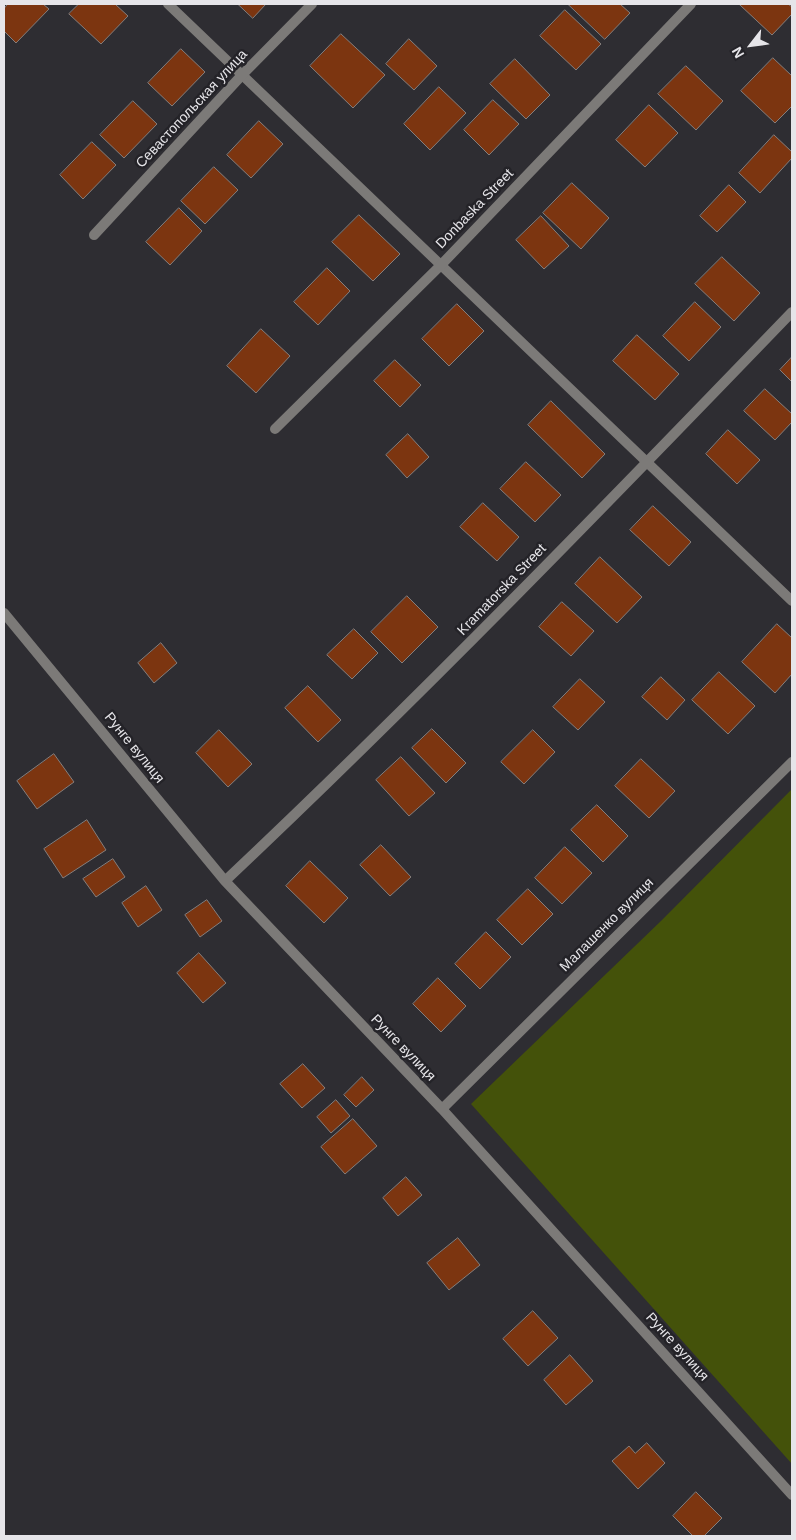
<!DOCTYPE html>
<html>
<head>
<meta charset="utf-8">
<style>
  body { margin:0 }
  #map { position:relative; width:796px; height:1540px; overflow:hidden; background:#2e2d32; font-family:Arial,sans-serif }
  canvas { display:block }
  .frame { position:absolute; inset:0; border:5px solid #e6e5e9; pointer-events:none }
  .north { position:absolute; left:726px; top:20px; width:50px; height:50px; -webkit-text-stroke:4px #242328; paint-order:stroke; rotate:240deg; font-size:14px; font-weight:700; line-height:20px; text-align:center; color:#e6e5e9 }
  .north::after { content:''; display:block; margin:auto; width:18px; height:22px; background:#e6e5e9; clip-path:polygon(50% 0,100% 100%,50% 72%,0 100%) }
</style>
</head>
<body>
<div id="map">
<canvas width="796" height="1540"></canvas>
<div class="frame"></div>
<div class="north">N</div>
</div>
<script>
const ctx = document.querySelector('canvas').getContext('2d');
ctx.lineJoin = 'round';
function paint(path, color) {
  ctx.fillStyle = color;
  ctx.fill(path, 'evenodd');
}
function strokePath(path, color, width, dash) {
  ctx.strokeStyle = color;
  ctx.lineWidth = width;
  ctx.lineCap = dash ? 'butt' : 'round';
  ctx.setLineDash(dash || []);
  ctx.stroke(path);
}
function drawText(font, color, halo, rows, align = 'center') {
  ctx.font = font + ' Arial,sans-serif';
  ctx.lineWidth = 5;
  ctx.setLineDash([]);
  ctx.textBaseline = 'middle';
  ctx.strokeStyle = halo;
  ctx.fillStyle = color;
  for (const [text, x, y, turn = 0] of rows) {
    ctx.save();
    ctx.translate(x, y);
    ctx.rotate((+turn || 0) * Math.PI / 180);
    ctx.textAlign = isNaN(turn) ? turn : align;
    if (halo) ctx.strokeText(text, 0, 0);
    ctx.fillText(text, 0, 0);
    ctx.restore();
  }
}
paint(new Path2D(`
  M 792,789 L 792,1464 L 471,1104 L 662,920 Z`), '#44520a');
const building = new Path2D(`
  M 8,4 L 43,4 L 49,9 L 16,43 L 4,31 L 4,9 Z
  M 79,4 L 115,4 L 128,16 L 101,44 L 69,14 Z
  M 238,4 L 266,4 L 253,18 Z
  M 568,4 L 620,4 L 630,13 L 605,39 Z
  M 741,4 L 788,4 L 792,7 L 792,14 L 772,35 L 740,5 Z
  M 565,10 L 601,44 L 576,70 L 540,36 Z
  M 341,34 L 385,75 L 353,108 L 310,66 Z
  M 409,39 L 437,66 L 414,90 L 386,64 Z
  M 181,49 L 205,72 L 172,106 L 148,83 Z
  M 773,58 L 792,76 L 792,106 L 775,123 L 741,91 Z
  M 515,59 L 550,95 L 526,119 L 490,84 Z
  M 686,66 L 723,101 L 696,130 L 658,94 Z
  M 439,87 L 466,113 L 430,150 L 404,124 Z
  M 493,100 L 519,124 L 489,155 L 464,130 Z
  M 133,101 L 157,124 L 124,158 L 100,135 Z
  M 649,105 L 678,133 L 645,167 L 616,140 Z
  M 259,121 L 283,144 L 251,178 L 227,155 Z
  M 774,135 L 792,152 L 792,158 L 760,193 L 739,173 Z
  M 92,142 L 116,165 L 83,199 L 60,175 Z
  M 214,167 L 238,190 L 205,224 L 181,201 Z
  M 572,183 L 609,218 L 581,249 L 543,213 Z
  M 729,185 L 746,202 L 717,232 L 700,216 Z
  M 179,208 L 202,231 L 170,265 L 146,242 Z
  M 359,215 L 400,254 L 373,281 L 332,242 Z
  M 541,216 L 569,246 L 544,269 L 516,240 Z
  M 722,257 L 760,293 L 734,321 L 695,284 Z
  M 327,268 L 350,291 L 318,325 L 294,302 Z
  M 695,302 L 721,327 L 689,361 L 663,336 Z
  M 457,304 L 484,331 L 449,366 L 422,339 Z
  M 261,329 L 290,356 L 256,393 L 227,366 Z
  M 637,335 L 679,374 L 655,400 L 613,361 Z
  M 792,357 L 792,382 L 780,370 Z
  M 395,360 L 421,385 L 400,407 L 374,381 Z
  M 765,389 L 792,414 L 792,422 L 775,440 L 744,411 Z
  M 551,401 L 605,454 L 582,478 L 528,425 Z
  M 728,430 L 760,460 L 737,484 L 706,454 Z
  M 408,434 L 429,457 L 407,478 L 386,455 Z
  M 526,462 L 561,495 L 535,522 L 500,489 Z
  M 483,503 L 519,537 L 497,561 L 460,527 Z
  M 653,506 L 691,542 L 669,566 L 630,530 Z
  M 600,557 L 642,597 L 617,623 L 575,584 Z
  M 407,596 L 438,627 L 402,663 L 371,632 Z
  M 562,602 L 594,631 L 571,656 L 539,627 Z
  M 777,624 L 792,638 L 792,674 L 775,693 L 742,662 Z
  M 354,629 L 378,653 L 352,679 L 327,655 Z
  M 161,643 L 177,663 L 154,683 L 138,663 Z
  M 719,672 L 755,706 L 728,734 L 692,700 Z
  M 661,677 L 685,700 L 667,720 L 642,697 Z
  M 580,679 L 605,702 L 578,730 L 553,707 Z
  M 308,686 L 341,720 L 318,742 L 285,708 Z
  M 432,729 L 466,763 L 446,783 L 412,748 Z
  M 219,730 L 252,764 L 228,787 L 196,753 Z
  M 533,730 L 555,752 L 524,784 L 501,762 Z
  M 54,754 L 74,782 L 37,809 L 17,781 Z
  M 401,757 L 435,793 L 409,816 L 376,780 Z
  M 641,759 L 675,791 L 649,818 L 615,786 Z
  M 597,805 L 628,836 L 603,862 L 571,830 Z
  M 87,820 L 106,850 L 63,878 L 44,849 Z
  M 381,845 L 411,877 L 390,896 L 360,865 Z
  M 565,847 L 592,873 L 562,904 L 535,878 Z
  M 113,859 L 125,877 L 96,897 L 83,879 Z
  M 310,861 L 348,898 L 324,923 L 286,886 Z
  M 146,886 L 162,910 L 138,927 L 122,903 Z
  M 528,889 L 553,914 L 522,945 L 497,920 Z
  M 207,900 L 222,921 L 200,937 L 185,915 Z
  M 486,932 L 511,957 L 480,989 L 455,964 Z
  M 199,953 L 226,983 L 203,1003 L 177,973 Z
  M 438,978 L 466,1006 L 441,1032 L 413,1004 Z
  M 303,1064 L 325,1088 L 302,1108 L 280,1084 Z
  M 362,1077 L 374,1090 L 356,1107 L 344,1095 Z
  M 336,1100 L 350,1116 L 331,1133 L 317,1117 Z
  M 353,1119 L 377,1146 L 345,1174 L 321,1147 Z
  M 406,1177 L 422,1195 L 398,1216 L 383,1198 Z
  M 458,1238 L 480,1265 L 449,1290 L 427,1263 Z
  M 533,1311 L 558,1338 L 528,1366 L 503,1339 Z
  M 570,1355 L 593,1381 L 566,1405 L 544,1380 Z
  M 647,1443 L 665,1463 L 638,1489 L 612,1461 L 629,1446 L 635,1453 Z
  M 696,1492 L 722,1518 L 704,1536 L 693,1536 L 673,1516 Z`);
paint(building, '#7c3510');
strokePath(building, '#857e7c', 1);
strokePath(new Path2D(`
  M 168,4 L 792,601`), '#7c7a78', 10);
strokePath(new Path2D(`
  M 94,235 L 242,75 L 312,4
  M 275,429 L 441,265 L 691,4
  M 4,613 L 225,881 L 442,1109 L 792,1495
  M 225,881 C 420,697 606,505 792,312
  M 442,1109 L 792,762`), '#7c7a78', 10);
drawText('14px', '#e6e5e9', '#242328', [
  ["Севастопольская улица",192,109,-47],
  ["Donbaska Street",475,209,-46],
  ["Kramatorska Street",502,590,-46],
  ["Рунге вулиця",134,748,51],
  ["Малашенко вулиця",607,925,-45],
  ["Рунге вулиця",403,1048,46],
  ["Рунге вулиця",677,1347,48]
]);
</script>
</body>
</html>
